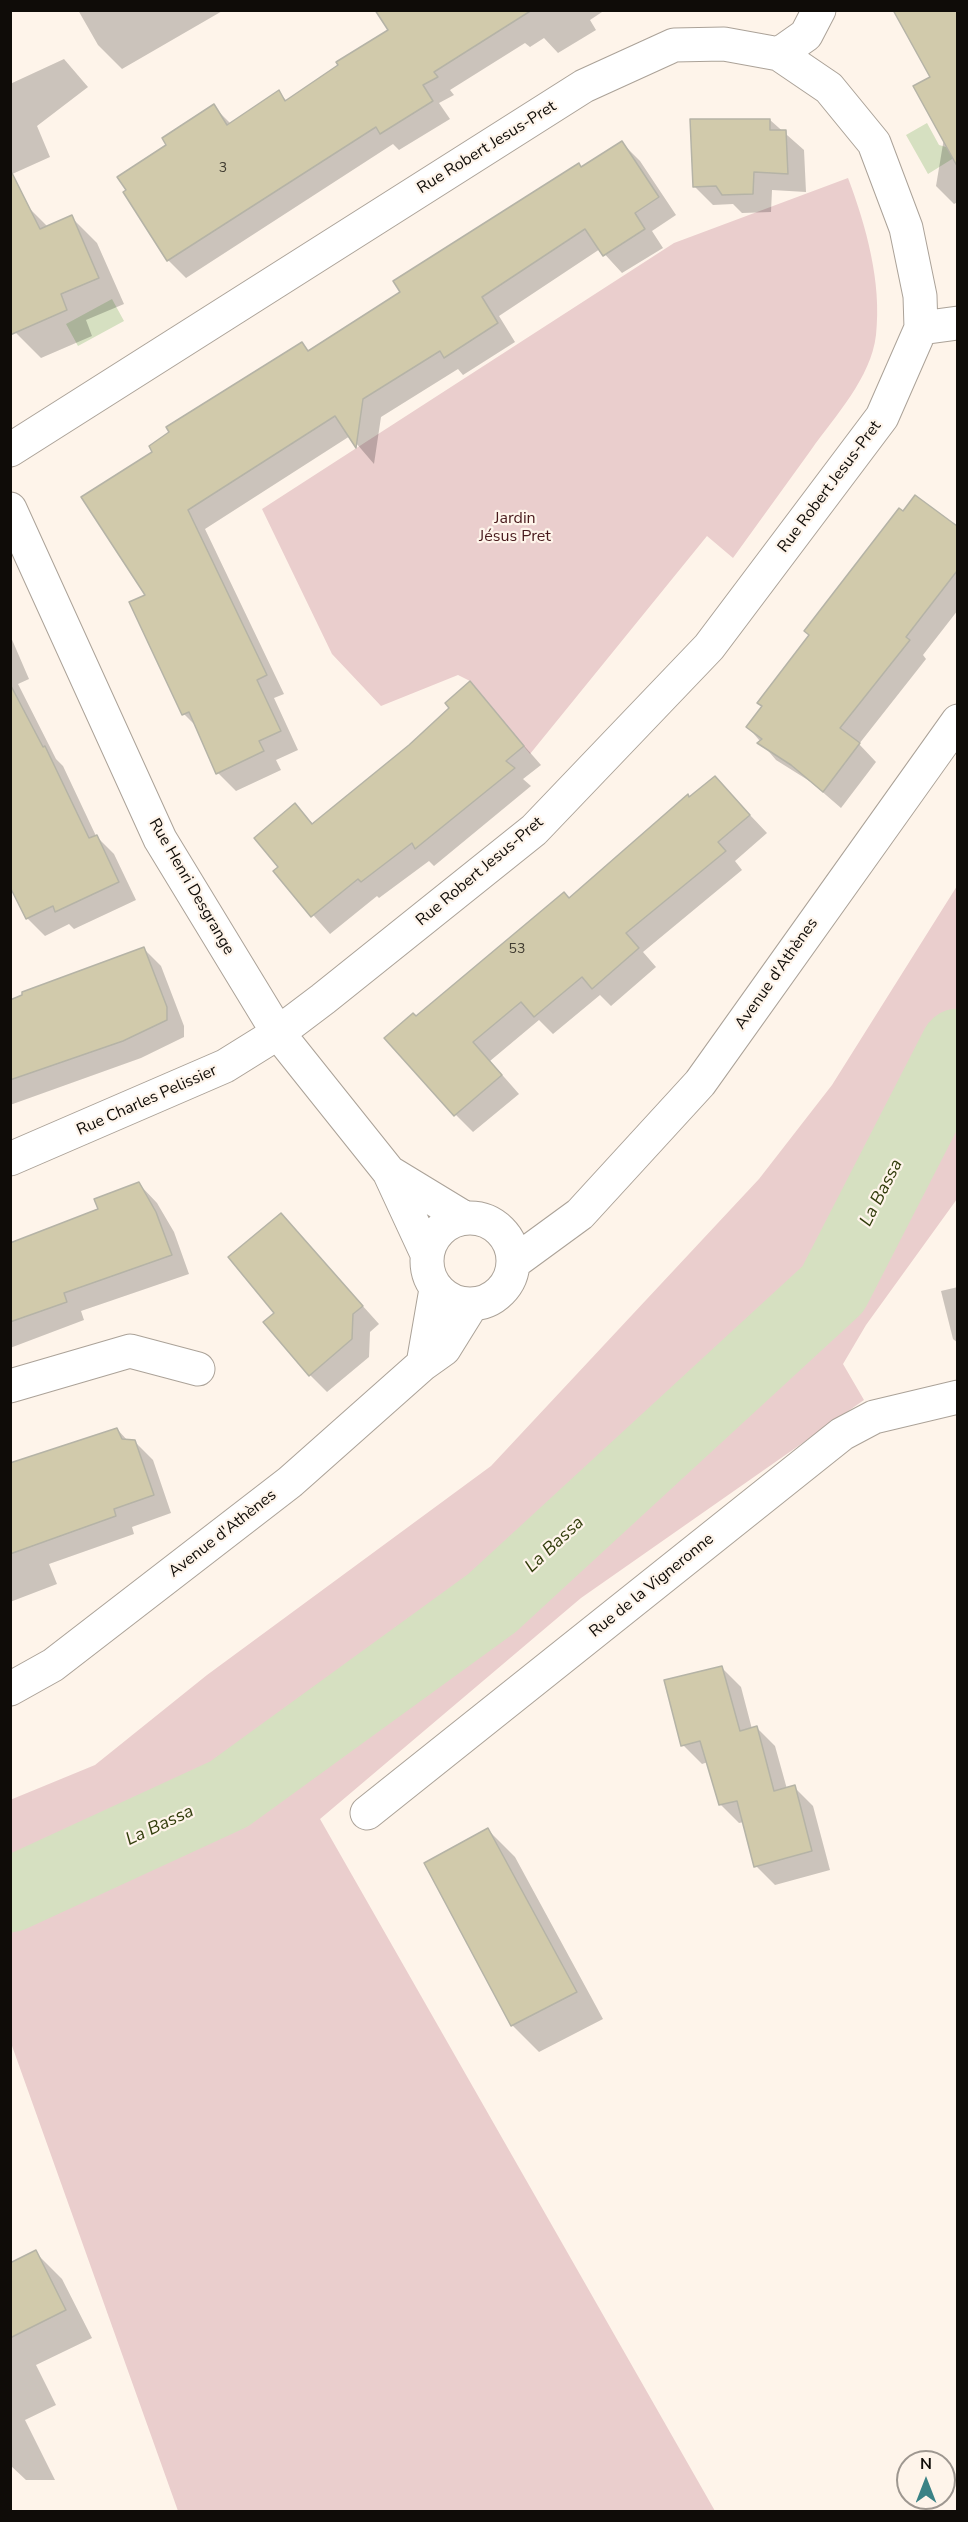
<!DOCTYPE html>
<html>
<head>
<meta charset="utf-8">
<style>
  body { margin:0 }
  #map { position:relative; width:968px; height:2522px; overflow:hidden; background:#fef4ea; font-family:"Nunito Sans",sans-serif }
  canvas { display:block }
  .frame { position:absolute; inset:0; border:12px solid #0f0c08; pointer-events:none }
  .north { position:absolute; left:896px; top:2450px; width:60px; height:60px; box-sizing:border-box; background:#fef4ea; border:2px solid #9e9790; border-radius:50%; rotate:0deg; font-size:16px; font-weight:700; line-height:24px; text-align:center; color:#0f0c08 }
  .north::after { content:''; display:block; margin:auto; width:21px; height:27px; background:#3a8285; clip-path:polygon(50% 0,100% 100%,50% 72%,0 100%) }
</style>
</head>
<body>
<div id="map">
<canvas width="968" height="2522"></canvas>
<div class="frame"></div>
<div class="north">N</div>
</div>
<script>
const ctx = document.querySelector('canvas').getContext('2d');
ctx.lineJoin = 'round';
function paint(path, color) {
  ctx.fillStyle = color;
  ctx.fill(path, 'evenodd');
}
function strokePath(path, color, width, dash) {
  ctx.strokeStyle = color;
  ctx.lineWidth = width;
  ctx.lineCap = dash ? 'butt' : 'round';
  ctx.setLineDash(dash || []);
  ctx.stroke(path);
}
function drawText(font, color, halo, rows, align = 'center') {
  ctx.font = font + ' "Nunito Sans",sans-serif';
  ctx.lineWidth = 4.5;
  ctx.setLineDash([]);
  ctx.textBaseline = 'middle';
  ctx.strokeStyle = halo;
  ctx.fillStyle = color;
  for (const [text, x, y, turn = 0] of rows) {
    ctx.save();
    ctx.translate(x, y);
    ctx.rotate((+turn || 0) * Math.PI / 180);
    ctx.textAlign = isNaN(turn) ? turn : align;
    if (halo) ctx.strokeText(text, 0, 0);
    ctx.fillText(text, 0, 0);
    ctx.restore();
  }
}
paint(new Path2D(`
  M 848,178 C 866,226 882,282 876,335 C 871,378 835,416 811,450 C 785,486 759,522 733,558 L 707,536 L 530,754 L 470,681 L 458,675 L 381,706 L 332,654 L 262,509 L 674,243 Z
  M 957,886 L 957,1199 L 866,1325 L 843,1364 L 864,1400 L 581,1598 L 320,1819 L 715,2511 L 178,2511 L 11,2043 L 10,1800 L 95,1765 L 207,1675 L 491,1466 L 759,1179 L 832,1085 Z`), '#eacecd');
paint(new Path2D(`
  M 927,123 L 939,145 L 953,149 L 957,156 L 928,174 L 906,135 Z
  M 112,299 L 124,321 L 78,346 L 66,324 Z`), '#d6e0c1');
paint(new Path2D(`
  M 78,10 L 224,10 L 122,69 L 98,45 Z
  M 400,10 L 605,10 L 590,20 L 596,30 L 558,53 L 544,38 L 530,47 L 525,43 L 450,90 L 454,95 L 439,103 L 450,119 L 399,150 L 393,144 L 186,278 L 168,260 L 168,146 L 213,106 L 231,124 L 278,92 L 287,101 L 390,31 Z
  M 895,10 L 958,10 L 958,202 L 954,204 L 936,186 L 944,138 L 933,77 Z
  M 64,59 L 88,87 L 37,126 L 50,157 L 10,175 L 10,84 Z
  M 770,120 L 804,150 L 806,192 L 772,190 L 771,212 L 742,213 L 733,204 L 713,205 L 694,186 Z
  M 622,143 L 640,161 L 676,215 L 652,231 L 663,248 L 622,273 L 600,249 L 499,316 L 515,342 L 463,375 L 458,369 L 381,417 L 374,464 L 350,436 L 205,529 L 284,694 L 274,698 L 298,750 L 276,760 L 281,770 L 236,791 L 218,773 L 197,727 L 184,714 L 147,595 L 154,452 L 301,344 L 309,352 L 402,293 L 579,165 L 582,168 Z
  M 28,207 L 48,227 L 71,217 L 97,243 L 124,304 L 86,320 L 92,336 L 41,358 L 15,332 Z
  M 915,497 L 958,528 L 958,610 L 923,655 L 926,659 L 859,744 L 876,762 L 841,808 L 811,782 L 776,760 L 748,727 Z
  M 10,635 L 29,679 L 18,684 L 56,759 L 63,766 L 96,836 L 114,854 L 136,900 L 74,929 L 69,924 L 45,936 L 27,918 L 10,834 Z
  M 469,683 L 541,765 L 523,779 L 531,786 L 434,866 L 429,861 L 379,898 L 377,896 L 330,934 L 275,872 L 280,868 L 295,805 L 314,825 L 410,746 L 451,709 Z
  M 715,778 L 767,833 L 735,861 L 742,870 L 643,952 L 656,967 L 611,1006 L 600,995 L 553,1034 L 539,1020 L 490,1061 L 519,1094 L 473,1132 L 455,1114 L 416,1018 L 569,899 Z
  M 144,949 L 161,966 L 184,1026 L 184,1037 L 141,1058 L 10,1105 L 10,1001 Z
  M 139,1184 L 157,1203 L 174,1232 L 189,1274 L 81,1311 L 84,1320 L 10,1348 L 10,1245 L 100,1210 Z
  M 281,1215 L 379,1324 L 370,1332 L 369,1357 L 327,1392 L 310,1375 L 276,1313 Z
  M 958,1287 L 958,1343 L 953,1339 L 941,1291 Z
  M 117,1429 L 128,1441 L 135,1442 L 153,1460 L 171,1513 L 132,1527 L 134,1534 L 49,1564 L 57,1584 L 10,1602 L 10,1465 L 61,1446 Z
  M 722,1668 L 741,1687 L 752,1729 L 757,1728 L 775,1746 L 787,1789 L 794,1787 L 813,1806 L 830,1870 L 775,1885 L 756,1866 L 744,1822 L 739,1823 L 720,1804 L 708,1762 L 702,1764 L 683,1745 Z
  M 488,1830 L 515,1857 L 603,2019 L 539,2052 L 512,2025 Z
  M 35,2252 L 62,2279 L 92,2338 L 36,2365 L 56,2405 L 25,2420 L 55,2480 L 26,2480 L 10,2465 L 10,2264 Z`), '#0003');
strokePath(new Path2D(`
  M 10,1895 L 229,1794 L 492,1603 L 833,1289 L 958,1046`), '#d6e0c1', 75);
const building = new Path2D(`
  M 375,10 L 532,10 L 434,72 L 438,77 L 423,85 L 433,101 L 380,134 L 376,127 L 167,261 L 123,192 L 126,190 L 117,177 L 166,145 L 162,138 L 214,104 L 227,125 L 279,90 L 285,101 L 338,65 L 336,62 L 388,30 Z
  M 893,10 L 957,10 L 957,166 L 913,86 L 930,77 Z
  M 690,119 L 770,119 L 770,130 L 786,130 L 788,174 L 754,172 L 753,194 L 722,195 L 716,186 L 693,187 Z
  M 622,141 L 659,197 L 635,213 L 645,229 L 603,256 L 585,229 L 482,297 L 498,323 L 444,358 L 440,351 L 363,399 L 356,448 L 335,416 L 188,510 L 267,675 L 257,680 L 281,731 L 259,741 L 264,751 L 216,774 L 189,712 L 182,715 L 129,602 L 145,595 L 81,497 L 152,452 L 149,446 L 169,432 L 166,427 L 302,342 L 308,351 L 400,292 L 393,281 L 579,163 L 581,167 Z
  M 10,169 L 40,229 L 72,215 L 99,278 L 61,294 L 67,310 L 10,335 Z
  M 915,495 L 957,526 L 957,571 L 906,637 L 910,640 L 840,728 L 860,743 L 823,792 L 791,765 L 757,743 L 762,739 L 746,727 L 762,706 L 757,703 L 809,635 L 804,631 L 899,508 L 903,511 Z
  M 470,681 L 524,746 L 506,761 L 515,768 L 415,849 L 412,843 L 361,882 L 358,879 L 311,917 L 273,871 L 278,867 L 254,838 L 295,803 L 312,824 L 409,745 L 449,708 L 445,703 Z
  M 10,684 L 43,747 L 45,746 L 89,838 L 97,835 L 119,882 L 55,912 L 53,906 L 26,919 L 10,887 Z
  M 715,776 L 750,815 L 718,842 L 726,851 L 626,933 L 639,948 L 592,989 L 582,977 L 534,1017 L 521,1002 L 473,1042 L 502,1075 L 454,1116 L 384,1038 L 413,1013 L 416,1016 L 564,892 L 569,898 L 688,794 L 689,797 Z
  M 144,947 L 167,1007 L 167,1020 L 123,1041 L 10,1080 L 10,1000 L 22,995 L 22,992 Z
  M 139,1182 L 156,1212 L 172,1255 L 64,1293 L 67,1302 L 10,1322 L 10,1243 L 98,1209 L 94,1199 Z
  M 281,1213 L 363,1306 L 353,1314 L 352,1339 L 309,1376 L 263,1322 L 274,1313 L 228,1257 Z
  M 117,1428 L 122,1439 L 135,1440 L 154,1495 L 114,1509 L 116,1516 L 10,1554 L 10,1463 Z
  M 722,1666 L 740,1731 L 757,1726 L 774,1791 L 795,1785 L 812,1851 L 754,1867 L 737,1801 L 719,1805 L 700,1741 L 681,1746 L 664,1680 Z
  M 488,1828 L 577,1992 L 511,2026 L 424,1863 Z
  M 36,2250 L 66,2310 L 10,2338 L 10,2263 Z`);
paint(building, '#d1caab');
strokePath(building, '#b5b3a6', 1.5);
const minor = new Path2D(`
  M 779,54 L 806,35 L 819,10
  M 921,328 L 958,323
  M 10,450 L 584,86 L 674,45 L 724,44 L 779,54 L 829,88 L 874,143 L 906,228 L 920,296 L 921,328 L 882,417 L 709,647 L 534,830 L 323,999 L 278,1033 L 225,1066 L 10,1159
  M 10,509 L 160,839 L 278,1033 L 389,1172 L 427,1254
  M 389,1172 L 463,1217
  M427 1261a43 43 0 1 1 86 0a43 43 0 1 1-86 0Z
  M 513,1263 L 580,1214 L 700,1083 L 958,721
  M 423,1364 L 436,1289
  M 10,1386 L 130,1351 L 198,1369
  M 10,1689 L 53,1665 L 290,1482 L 423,1364 L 444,1349 L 472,1304
  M 367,1813 L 842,1434 L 874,1417 L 958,1397`);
strokePath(minor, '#aba298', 35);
strokePath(minor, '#fff', 33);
drawText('14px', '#403c31', null, [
  ["3",223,169],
  ["53",517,950]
]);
drawText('16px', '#0f0c08', '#fef4ea', [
  ["Rue Robert Jesus-Pret",487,148,-32],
  ["Rue Robert Jesus-Pret",830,487,-53],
  ["Rue Robert Jesus-Pret",480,872,-40],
  ["Rue Henri Desgrange",191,887,60],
  ["Avenue d'Athènes",777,974,-55],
  ["Rue Charles Pelissier",147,1101,-24],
  ["Avenue d'Athènes",223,1534,-38],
  ["Rue de la Vigneronne",652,1586,-39]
]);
drawText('16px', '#48191c', '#fef4ea', [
  ["Jardin",515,519],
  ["Jésus Pret",515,537]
]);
drawText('italic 18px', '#313c0b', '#fef4ea', [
  ["La Bassa",882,1193,-63],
  ["La Bassa",555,1545,-43],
  ["La Bassa",160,1826,-25]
]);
</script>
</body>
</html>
